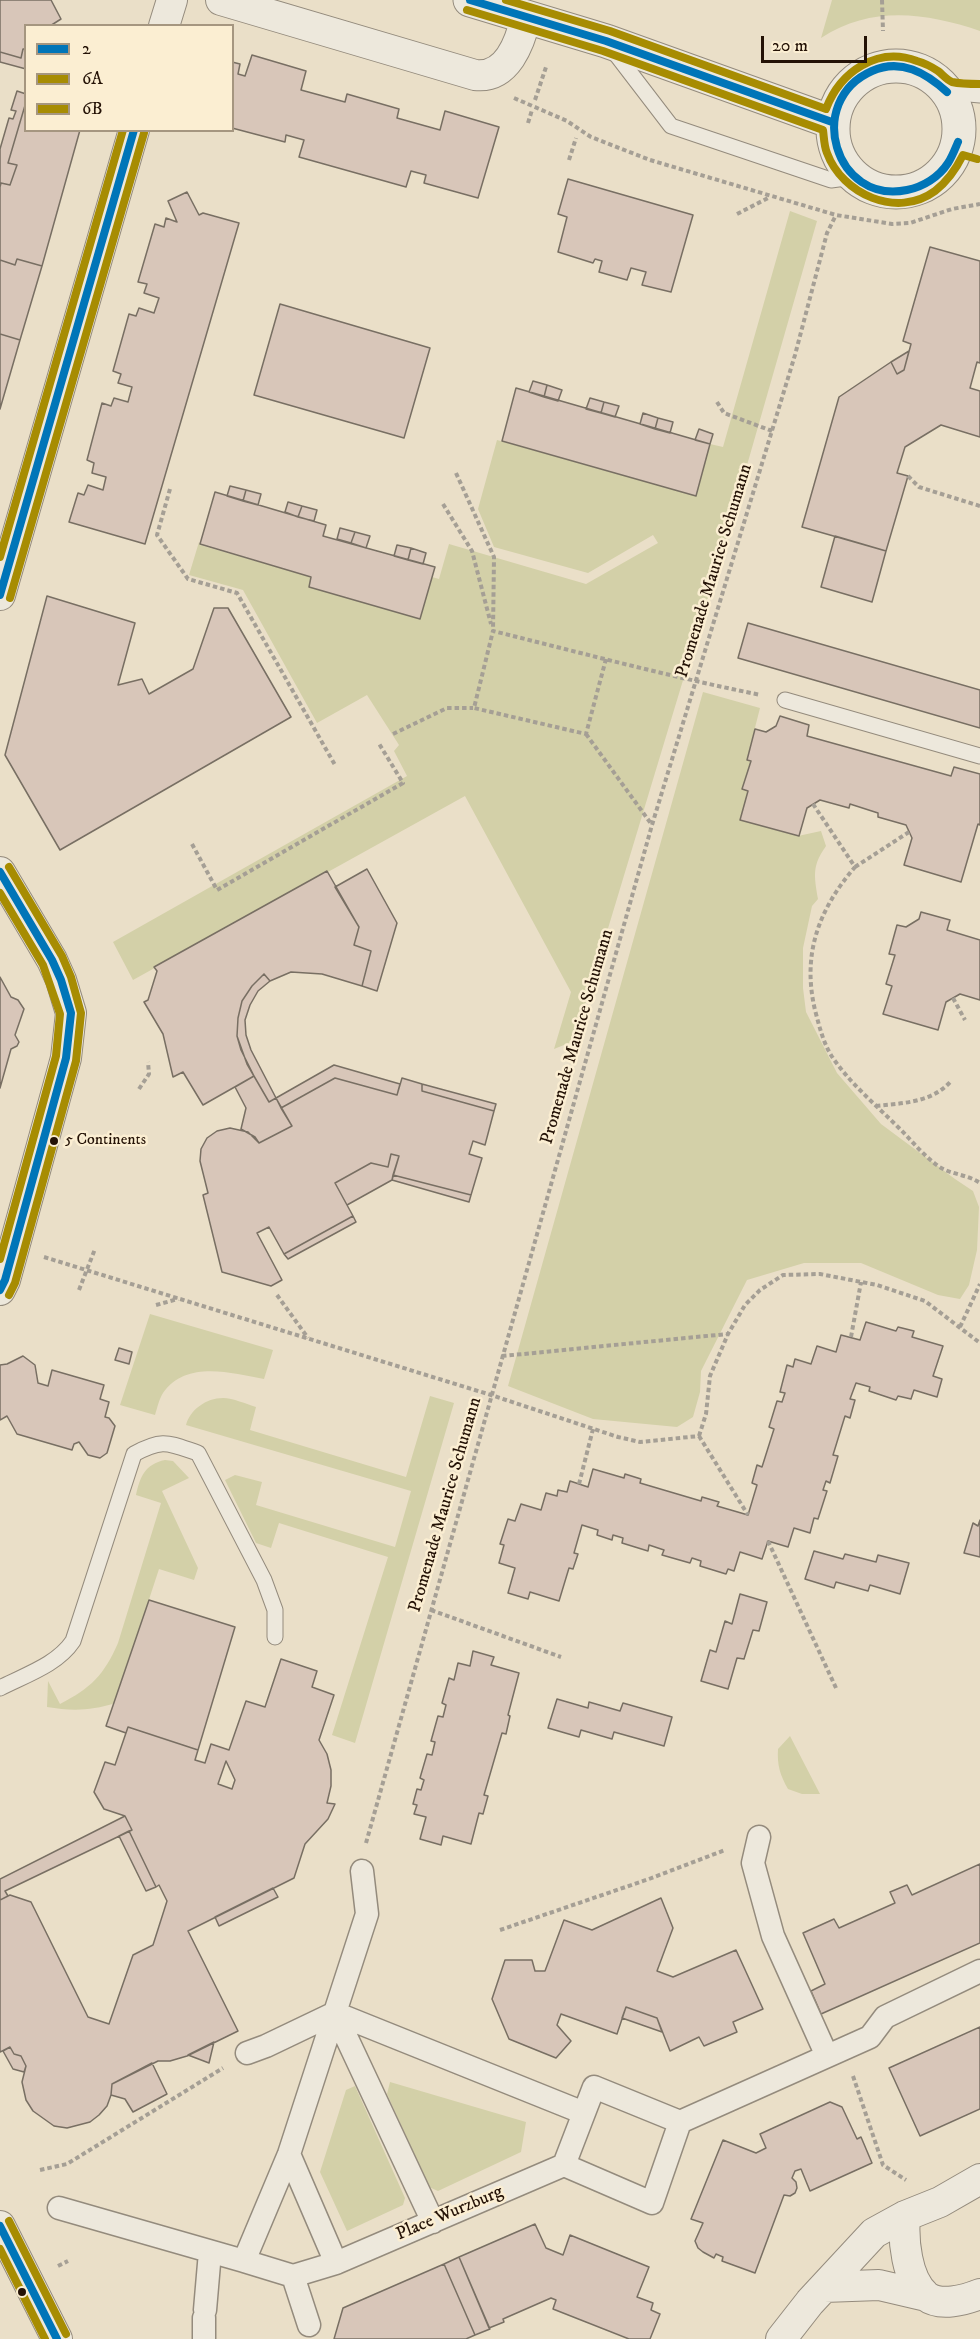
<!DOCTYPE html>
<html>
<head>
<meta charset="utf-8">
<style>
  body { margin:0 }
  #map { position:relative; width:980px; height:2339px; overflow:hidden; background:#eadfc8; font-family:"IM FELL DW Pica",serif }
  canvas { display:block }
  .legend { position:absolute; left:24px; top:24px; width:210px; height:108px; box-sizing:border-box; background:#fbeed2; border:2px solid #a59680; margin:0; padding:8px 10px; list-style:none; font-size:18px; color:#241206 }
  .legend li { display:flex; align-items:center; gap:12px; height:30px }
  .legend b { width:30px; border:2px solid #a59680 }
  .scale { position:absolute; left:761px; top:36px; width:106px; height:27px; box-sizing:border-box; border:3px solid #241206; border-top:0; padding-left:8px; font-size:18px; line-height:21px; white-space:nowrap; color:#241206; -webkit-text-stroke:4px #fbeed2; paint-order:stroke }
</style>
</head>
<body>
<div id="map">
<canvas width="980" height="2339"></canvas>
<ul class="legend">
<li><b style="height:8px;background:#0075b8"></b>2</li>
<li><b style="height:8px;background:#a78c02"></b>6A</li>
<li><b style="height:8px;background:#a78c02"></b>6B</li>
</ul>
<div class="scale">20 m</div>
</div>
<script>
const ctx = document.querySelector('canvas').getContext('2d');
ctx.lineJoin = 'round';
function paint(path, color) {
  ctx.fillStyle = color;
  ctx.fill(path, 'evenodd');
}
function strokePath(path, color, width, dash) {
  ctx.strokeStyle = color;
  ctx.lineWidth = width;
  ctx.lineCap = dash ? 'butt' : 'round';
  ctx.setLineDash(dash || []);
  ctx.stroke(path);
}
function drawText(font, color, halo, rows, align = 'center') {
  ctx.font = font + ' "IM FELL DW Pica",serif';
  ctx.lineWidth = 5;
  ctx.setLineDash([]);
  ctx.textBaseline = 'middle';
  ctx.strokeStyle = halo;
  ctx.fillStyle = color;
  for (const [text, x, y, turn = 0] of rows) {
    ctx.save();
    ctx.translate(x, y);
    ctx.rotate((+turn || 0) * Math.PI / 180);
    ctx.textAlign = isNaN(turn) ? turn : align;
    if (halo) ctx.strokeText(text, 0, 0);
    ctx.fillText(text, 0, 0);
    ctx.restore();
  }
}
paint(new Path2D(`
  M 832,0 L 980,0 L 980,31 C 926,13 872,5 821,38 Z
  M 790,211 L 817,221 L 729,528 L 574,1041 L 554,1049 L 571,992 L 465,796 L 133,980 L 113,942 L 407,776 L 394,751 L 399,745 L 367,695 L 317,723 L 243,590 L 189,575 L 199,542 L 200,545 L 311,577 L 309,587 L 420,619 L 432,577 L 439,579 L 449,544 L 586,584 L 658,543 L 653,535 L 588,573 L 494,547 L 478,509 L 497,440 L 696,496 L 710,444 L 723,447 Z
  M 703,692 L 760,708 L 747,759 L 751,761 L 742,789 L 748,791 L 740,820 L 798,836 L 821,831 L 826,846 C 812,866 814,875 818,899 L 812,906 L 803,948 L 803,988 L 806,1012 L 837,1073 L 881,1124 L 955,1179 L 973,1191 L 979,1207 L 977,1250 L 969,1285 L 960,1299 L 938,1295 L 861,1263 L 804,1263 L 747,1280 L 701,1371 L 700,1392 L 693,1417 L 677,1427 L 593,1419 L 508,1386 Z
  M 150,1314 L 273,1350 L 264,1379 C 231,1373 186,1360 163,1393 C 159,1399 157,1409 155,1415 L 120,1405 Z
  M 430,1396 L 454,1403 L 355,1743 L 332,1735 L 388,1557 L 279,1523 L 271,1548 L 256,1543 L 225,1480 L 235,1475 L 262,1482 L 256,1505 L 395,1547 L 411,1491 L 186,1425 C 190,1410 206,1398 223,1398 C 233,1398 246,1404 256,1407 L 250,1430 L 406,1477 Z
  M 165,1460 L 173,1461 L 189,1478 L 162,1491 L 198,1568 L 194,1580 L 159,1569 L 115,1703 C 91,1711 71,1711 47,1707 L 48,1681 L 60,1704 C 91,1688 104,1675 118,1643 L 161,1503 L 136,1495 C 140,1477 145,1464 165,1460 Z
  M 790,1736 L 820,1794 L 802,1794 L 788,1789 C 780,1775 777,1765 778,1749 Z
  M 390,2082 L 526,2122 L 521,2152 L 438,2191 L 429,2187 L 387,2094 Z
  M 355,2086 L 405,2198 L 403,2205 L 347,2231 L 320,2172 L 346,2090 Z`), '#d3d0a8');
const building = new Path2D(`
  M 0,0 L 51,0 L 61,19 L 50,26 L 26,26 L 26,49 L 23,49 L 21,58 L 0,52 Z
  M 23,49 L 26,49 L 26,69 L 0,62 L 0,52 L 21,58 Z
  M 252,55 L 306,71 L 301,90 L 345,102 L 347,94 L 399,109 L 397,118 L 440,130 L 445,111 L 499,127 L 478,198 L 424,183 L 426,175 L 411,171 L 406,187 L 299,157 L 304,140 L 286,135 L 285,142 L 232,128 L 232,62 L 240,64 L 238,74 L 245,76 Z
  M 17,91 L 26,94 L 26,102 L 8,163 L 17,165 L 10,185 L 1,183 L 0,187 L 0,149 L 9,118 L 13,119 L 16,111 L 11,110 Z
  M 26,102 L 26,130 L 80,130 L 42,266 L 17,259 L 15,265 L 0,260 L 0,187 L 1,183 L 10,185 L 17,165 L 8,163 Z
  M 568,179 L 693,215 L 671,292 L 642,285 L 646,272 L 631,268 L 627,280 L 599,272 L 602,261 L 595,259 L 593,263 L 558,252 L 567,217 L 558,214 Z
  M 187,192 L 199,215 L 203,213 L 239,223 L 145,544 L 69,522 L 78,493 L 84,495 L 88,485 L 103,490 L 106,477 L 92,473 L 94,463 L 87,460 L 102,403 L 111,406 L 114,398 L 128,402 L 132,387 L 118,383 L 121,374 L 113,371 L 129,314 L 136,316 L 139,308 L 154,313 L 159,298 L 144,293 L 147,284 L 138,282 L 155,224 L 164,227 L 166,218 L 177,222 L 168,201 Z
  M 930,247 L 980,261 L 980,363 L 977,362 L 970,388 L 980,391 L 980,437 L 941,425 L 905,447 L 897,473 L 908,476 L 886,551 L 802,527 L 839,397 L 891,362 L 897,374 L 904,370 L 911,344 L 903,341 Z
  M 17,259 L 42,266 L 20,340 L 0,334 L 0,260 L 15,265 Z
  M 280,304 L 430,348 L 404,438 L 254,395 Z
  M 0,334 L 20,340 L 0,409 Z
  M 909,351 L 904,370 L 897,374 L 891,362 Z
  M 533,381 L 547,385 L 544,397 L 529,392 Z
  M 547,385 L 562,390 L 558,401 L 544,397 Z
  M 516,388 L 710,444 L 696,496 L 502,441 Z
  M 590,398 L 604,402 L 601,413 L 586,409 Z
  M 604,402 L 619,406 L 615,417 L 601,413 Z
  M 643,413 L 658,418 L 655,429 L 640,424 Z
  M 658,418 L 673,422 L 670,433 L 655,429 Z
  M 699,429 L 713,434 L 710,444 L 695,440 Z
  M 230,486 L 246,490 L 243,501 L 227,496 Z
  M 246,490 L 261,494 L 258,505 L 243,501 Z
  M 215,492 L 326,525 L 323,536 L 435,567 L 420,619 L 309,587 L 311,577 L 200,544 Z
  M 288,502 L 302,506 L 298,517 L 285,512 Z
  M 302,506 L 317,510 L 314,521 L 298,517 Z
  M 340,528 L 355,532 L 351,543 L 337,539 Z
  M 355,532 L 370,536 L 366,548 L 351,543 Z
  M 835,536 L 886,551 L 872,602 L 821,587 Z
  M 397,545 L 411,548 L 408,560 L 394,556 Z
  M 411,548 L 426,553 L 423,564 L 408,560 Z
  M 47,596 L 135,623 L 118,685 L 142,679 L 149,694 L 193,669 L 214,608 L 228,608 L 291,717 L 60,850 L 5,755 Z
  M 748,623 L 980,690 L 980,728 L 738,658 Z
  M 780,716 L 809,725 L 807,736 L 951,776 L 954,767 L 980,774 L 980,825 L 978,824 L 961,882 L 904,865 L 912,838 L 906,825 L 878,817 L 878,813 L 850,804 L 849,808 L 820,800 L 807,808 L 799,836 L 740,820 L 748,791 L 742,789 L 751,761 L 747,760 L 755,729 L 766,732 L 776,726 Z
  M 367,869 L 397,923 L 377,991 L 362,986 L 371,951 L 354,945 L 359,927 L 335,887 Z
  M 327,871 L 359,927 L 354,945 L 371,951 L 362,986 L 322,974 L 291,972 L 270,981 L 264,974 L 252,986 L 242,1001 L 238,1018 L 237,1036 L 241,1050 L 254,1076 L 203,1105 L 183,1072 L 173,1077 L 163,1034 L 144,1002 L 148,1000 L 157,971 L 154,967 Z
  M 921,912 L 950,920 L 947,930 L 980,940 L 980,1000 L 960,994 L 946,1002 L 938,1030 L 883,1014 L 892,986 L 886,984 L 895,955 L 889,954 L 897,925 L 906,927 L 919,919 Z
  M 264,974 L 270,981 L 258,991 L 250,1005 L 245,1020 L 246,1035 L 251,1050 L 276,1098 L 269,1102 L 247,1064 L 237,1036 L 238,1018 L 242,1001 L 252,986 Z
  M 0,977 L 11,997 L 18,1000 L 24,1009 L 15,1035 L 19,1042 L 17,1046 L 11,1049 L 0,1088 Z
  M 334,1065 L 400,1084 L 397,1095 L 335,1078 L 281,1108 L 276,1098 Z
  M 254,1076 L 269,1102 L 276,1098 L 292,1126 L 259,1143 L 255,1137 L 241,1129 L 246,1108 L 235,1087 Z
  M 335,1078 L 397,1095 L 402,1078 L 422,1084 L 422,1091 L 494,1111 L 485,1145 L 473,1141 L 469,1154 L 482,1158 L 471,1195 L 393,1175 L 399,1156 L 391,1154 L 388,1167 L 371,1163 L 335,1183 L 353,1216 L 284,1254 L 269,1227 L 257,1233 L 282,1280 L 271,1286 L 222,1272 L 203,1195 L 208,1193 L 200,1161 L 201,1149 L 207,1138 L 217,1131 L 230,1128 L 248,1132 L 259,1143 L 292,1126 L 281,1108 Z
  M 422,1084 L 496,1104 L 494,1111 L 422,1091 Z
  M 391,1154 L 399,1156 L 392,1180 L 347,1205 L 335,1183 L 371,1163 L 388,1167 Z
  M 393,1175 L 471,1195 L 469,1202 L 392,1180 Z
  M 353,1216 L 356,1222 L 288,1259 L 284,1254 Z
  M 866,1322 L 896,1331 L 898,1327 L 914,1331 L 912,1337 L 943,1346 L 933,1376 L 942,1379 L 937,1397 L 914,1390 L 911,1399 L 898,1396 L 896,1400 L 869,1391 L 870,1387 L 856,1383 L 850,1399 L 855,1400 L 850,1418 L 845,1416 L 833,1455 L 838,1456 L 830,1483 L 826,1481 L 823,1490 L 827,1491 L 818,1519 L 814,1518 L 810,1533 L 794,1528 L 788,1547 L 768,1541 L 762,1559 L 740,1552 L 734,1571 L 728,1569 L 726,1574 L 700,1566 L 701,1561 L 692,1558 L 690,1563 L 662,1555 L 664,1550 L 649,1545 L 648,1551 L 622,1543 L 623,1538 L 613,1535 L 612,1540 L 597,1535 L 598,1530 L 582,1525 L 574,1553 L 578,1554 L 573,1569 L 569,1568 L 559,1601 L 530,1592 L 528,1599 L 508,1593 L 515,1568 L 499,1563 L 504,1545 L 500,1544 L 508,1519 L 515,1521 L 521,1504 L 541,1510 L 546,1493 L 557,1496 L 558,1490 L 567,1492 L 570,1481 L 588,1487 L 593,1469 L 624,1478 L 625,1474 L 641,1479 L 640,1483 L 701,1501 L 702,1497 L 719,1502 L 717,1506 L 748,1515 L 757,1485 L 752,1483 L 757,1465 L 762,1467 L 774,1429 L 769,1427 L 777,1401 L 782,1402 L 785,1393 L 780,1392 L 787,1365 L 793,1367 L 795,1359 L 811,1364 L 817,1346 L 836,1352 L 841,1335 L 860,1340 Z
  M 119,1348 L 132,1352 L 129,1364 L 115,1360 Z
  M 23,1356 L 35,1365 L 38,1383 L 48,1386 L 52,1370 L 104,1385 L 100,1399 L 109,1402 L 105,1417 L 109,1418 L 115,1426 L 107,1453 L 100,1458 L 88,1455 L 79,1442 L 74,1444 L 72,1450 L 17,1434 L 7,1416 L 0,1420 L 0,1365 L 7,1364 Z
  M 980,1520 L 980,1557 L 964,1553 L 973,1523 L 978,1526 Z
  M 814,1551 L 843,1559 L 845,1554 L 876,1562 L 878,1555 L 909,1563 L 900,1594 L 870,1585 L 868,1591 L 836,1582 L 834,1588 L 805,1579 Z
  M 740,1594 L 767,1602 L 759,1631 L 753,1630 L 744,1659 L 737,1658 L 728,1689 L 701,1681 L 710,1650 L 716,1652 L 725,1621 L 732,1624 Z
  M 149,1600 L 235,1627 L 198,1750 L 128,1727 L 126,1733 L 106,1726 Z
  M 473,1651 L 494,1657 L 491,1665 L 519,1673 L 508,1715 L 510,1716 L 506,1734 L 502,1733 L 484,1795 L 488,1796 L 483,1814 L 479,1813 L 471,1844 L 443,1836 L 441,1845 L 420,1839 L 426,1817 L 414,1814 L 417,1805 L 413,1804 L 417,1789 L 421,1790 L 424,1780 L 420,1778 L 427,1754 L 432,1755 L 435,1742 L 431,1741 L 438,1716 L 443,1717 L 446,1705 L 442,1703 L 449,1678 L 454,1680 L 458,1663 L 470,1666 Z
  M 281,1659 L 317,1671 L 312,1687 L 334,1695 L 319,1740 L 327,1754 L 331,1770 L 331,1786 L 327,1803 L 335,1804 L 328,1819 L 305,1844 L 294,1878 L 188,1931 L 238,2031 L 187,2056 L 170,2061 L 158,2061 L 112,2084 L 111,2095 L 107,2106 L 99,2115 L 90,2122 L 67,2128 L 54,2126 L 33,2111 L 26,2100 L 22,2082 L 26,2066 L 21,2056 L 14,2054 L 10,2047 L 0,2052 L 0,1900 L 10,1895 L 31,1902 L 88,2017 L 109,2024 L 133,1955 L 153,1945 L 167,1901 L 159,1885 L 156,1887 L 129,1831 L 132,1830 L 125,1816 L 104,1809 L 94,1792 L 105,1762 L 115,1765 L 128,1727 L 198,1750 L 195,1760 L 205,1763 L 211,1744 L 229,1750 L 246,1701 L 265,1707 ZM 226,1761 L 235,1780 L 232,1789 L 218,1784 Z
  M 557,1699 L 588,1708 L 589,1702 L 620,1711 L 623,1703 L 672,1717 L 664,1746 L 614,1732 L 612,1739 L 581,1730 L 579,1737 L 548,1728 Z
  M 125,1816 L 132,1830 L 5,1891 L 8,1896 L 0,1900 L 0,1879 Z
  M 129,1831 L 156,1887 L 146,1891 L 119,1836 Z
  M 980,1864 L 980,1943 L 821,2014 L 811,1991 L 825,1984 L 803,1933 L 834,1919 L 839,1928 L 895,1903 L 890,1892 L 907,1885 L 912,1895 Z
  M 273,1888 L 278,1897 L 219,1926 L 215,1917 Z
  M 661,1898 L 673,1928 L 657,1971 L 673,1977 L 736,1950 L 763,2009 L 733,2022 L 737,2032 L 704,2046 L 699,2037 L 670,2051 L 657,2018 L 626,2007 L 617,2034 L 561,2014 L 557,2025 L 571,2041 L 556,2058 L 509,2039 L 492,1999 L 505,1960 L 532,1960 L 535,1971 L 545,1971 L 564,1920 L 592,1930 Z
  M 626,2007 L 657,2018 L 662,2032 L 622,2018 Z
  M 980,2027 L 980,2109 L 920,2136 L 889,2068 Z
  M 214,2042 L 209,2063 L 188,2055 Z
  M 10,2047 L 14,2054 L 21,2056 L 26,2066 L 24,2072 L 13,2069 L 3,2051 Z
  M 152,2063 L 167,2094 L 133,2112 L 125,2099 L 111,2095 L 112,2084 Z
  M 830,2102 L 842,2107 L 857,2139 L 861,2137 L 872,2163 L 810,2191 L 801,2169 L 795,2171 L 792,2178 L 796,2182 L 797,2188 L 795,2193 L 790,2196 L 784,2195 L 755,2273 L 722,2261 L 723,2257 L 716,2254 L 714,2258 L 703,2252 L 698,2248 L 695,2241 L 703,2223 L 691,2219 L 723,2140 L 756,2153 L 766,2148 L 760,2134 Z
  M 535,2224 L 546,2248 L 563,2255 L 570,2235 L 649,2267 L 637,2297 L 653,2303 L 651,2310 L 660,2314 L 650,2339 L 629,2339 L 553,2309 L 556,2300 L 551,2298 L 503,2319 L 504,2322 L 489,2328 L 459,2257 Z
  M 459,2257 L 490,2329 L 475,2335 L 444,2264 Z
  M 444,2264 L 475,2335 L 466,2339 L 334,2339 L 343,2308 Z`);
paint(building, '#d8c6b9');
strokePath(building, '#786f63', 1.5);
const service = new Path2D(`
  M 612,49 L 671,126 L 831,180 L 853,177
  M 947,92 L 980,95
  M 785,700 L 980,756
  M 0,1688 C 25,1675 57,1665 73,1641 L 134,1454 C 163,1438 168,1443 198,1453 L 264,1580 L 275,1610 L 275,1637`);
const pedestrian = new Path2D(`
  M 759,1837 L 753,1863 L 773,1936 L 827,2056
  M 335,2013 L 584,2113
  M 335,2013 L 433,2222
  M 247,2053 L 266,2046 L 335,2013
  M 289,2154 L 336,2263 L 564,2165 L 594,2087 L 680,2122 L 870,2037 L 885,2017 L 980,1971
  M 564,2165 L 652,2203 L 680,2122
  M 59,2208 L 244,2261 L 289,2154 L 367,1914 L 362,1871
  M 244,2261 L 293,2276
  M 205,2310 L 210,2252
  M 309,2325 L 293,2276 L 336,2263
  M 204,2339 L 204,2318`);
const minor = new Path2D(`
  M 221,0 L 475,75 C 507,79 520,43 526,17
  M 164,26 L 172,0
  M 0,595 L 134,130
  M 0,872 L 52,960 L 61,980 L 71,1013 L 66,1058 L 5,1280 L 0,1290
  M 905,2216 C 903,2239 906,2279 926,2296 C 940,2307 965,2300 980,2294
  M 0,2226 L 57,2339
  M 824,2287 L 879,2285 L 926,2296
  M 781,2339 L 810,2302 L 874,2233 L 905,2216 L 940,2202 L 980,2179`);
const tertiary = new Path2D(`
  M 470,0 L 606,41 L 832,122
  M833 129a63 63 0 1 1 126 0a63 63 0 1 1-126 0Z`);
strokePath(service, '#948b7d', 17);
strokePath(pedestrian, '#948b7d', 25);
strokePath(minor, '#948b7d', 32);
strokePath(tertiary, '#948b7d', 35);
strokePath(new Path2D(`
  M 882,0 L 883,31
  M 514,98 L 567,121 L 591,137 L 650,160 L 836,215 L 892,224 L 910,223 L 952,209 L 980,204
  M 535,100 L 546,67
  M 528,123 L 532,110
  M 569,160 L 576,138
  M 737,214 L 770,197
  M 717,402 L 724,413 L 772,431
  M 456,473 L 494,557 L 493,631
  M 908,476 L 919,487 L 980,506
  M 170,489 L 157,535 L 188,579 L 237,593 L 335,765
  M 443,504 L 472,551 L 491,624
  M 606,659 L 586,734 L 474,708 L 493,631 C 582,653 671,677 761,695
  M 393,734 L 447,708 L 473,708
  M 586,734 L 652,825
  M 813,804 L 855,867 C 818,910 802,955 815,1010 C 820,1029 824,1046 835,1061 C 853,1086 877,1106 899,1128 C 912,1141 923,1155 938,1166 C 951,1175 967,1174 980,1183
  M 192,844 L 217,890 L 403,783 L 378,742
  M 855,867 L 909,832
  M 953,998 L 965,1020
  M 139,1089 L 149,1074 L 148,1062
  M 876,1106 C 902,1103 932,1103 951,1081
  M 44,1257 L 491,1395 L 618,1437 L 640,1442 L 699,1436
  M 79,1290 L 95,1249
  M 277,1295 L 308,1338
  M 156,1305 L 178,1299
  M 960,1327 L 980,1284
  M 851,1337 L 861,1282
  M 502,1356 C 577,1349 652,1341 728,1334
  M 699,1436 L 706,1414 L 710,1376 L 728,1334 L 745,1305 L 760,1290 L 783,1275 L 820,1274 L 877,1285 L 925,1301 L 980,1343
  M 699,1436 L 748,1515
  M 579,1484 L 593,1429
  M 768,1541 L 836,1688
  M 431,1610 L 561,1657
  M 366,1843 L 652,825 L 795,355 L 827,233 L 836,215
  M 500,1930 L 649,1879 L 725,1850
  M 853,2076 L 883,2165 L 906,2180
  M 40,2170 L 67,2164 L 223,2068
  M 58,2266 L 68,2261`), '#a59f95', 4, [4.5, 3]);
strokePath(service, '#ede8dc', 15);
strokePath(pedestrian, '#ede8dc', 22);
strokePath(minor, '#ede8dc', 30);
strokePath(tertiary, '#ede8dc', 33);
strokePath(new Path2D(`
  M 470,0 L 606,41 L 832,122
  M 947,92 C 926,73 901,58 872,71 C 804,101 835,205 907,190 C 923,187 939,177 948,163 C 952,157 955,149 958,142
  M 0,595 L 134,130
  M 0,872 L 52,960 L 61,980 L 71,1013 L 66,1058 L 5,1280 L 0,1290
  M 0,2226 L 57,2339`), '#0075b8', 8);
strokePath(new Path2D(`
  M 467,10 L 603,51 L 823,130 C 824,137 824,146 827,153 C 842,194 897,219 935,191 C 948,181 956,169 963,155 L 977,159
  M 10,598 L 144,133
  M 0,893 L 43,965 L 60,1014 L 56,1056 L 0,1259
  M 0,2249 L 45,2339`), '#a78c02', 8);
strokePath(new Path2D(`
  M 506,0 L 610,31 L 826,109 C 840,72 877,46 917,61 C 924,63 932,67 938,71 C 942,74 947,80 952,82 C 961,84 971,84 980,84
  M 0,557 L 123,130
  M 9,867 L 62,956 L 71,977 L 81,1013 L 76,1061 L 15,1283 L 9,1295
  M 9,2221 L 66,2334`), '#a78c02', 8);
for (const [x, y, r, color] of [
  [54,1141,5,"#241206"],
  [22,2292,5,"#241206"]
]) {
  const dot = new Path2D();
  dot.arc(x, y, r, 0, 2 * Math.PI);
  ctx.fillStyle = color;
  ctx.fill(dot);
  strokePath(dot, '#fbeed2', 2);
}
drawText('16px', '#241206', '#fbeed2', [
  ["5 Continents",65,1141]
], 'left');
drawText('18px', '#241206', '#fbeed2', [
  ["Promenade Maurice Schumann",715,571,-73],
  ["Promenade Maurice Schumann",578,1037,-74],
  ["Promenade Maurice Schumann",446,1505,-74],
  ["Place Wurzburg",450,2214,-23]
]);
</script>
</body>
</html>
